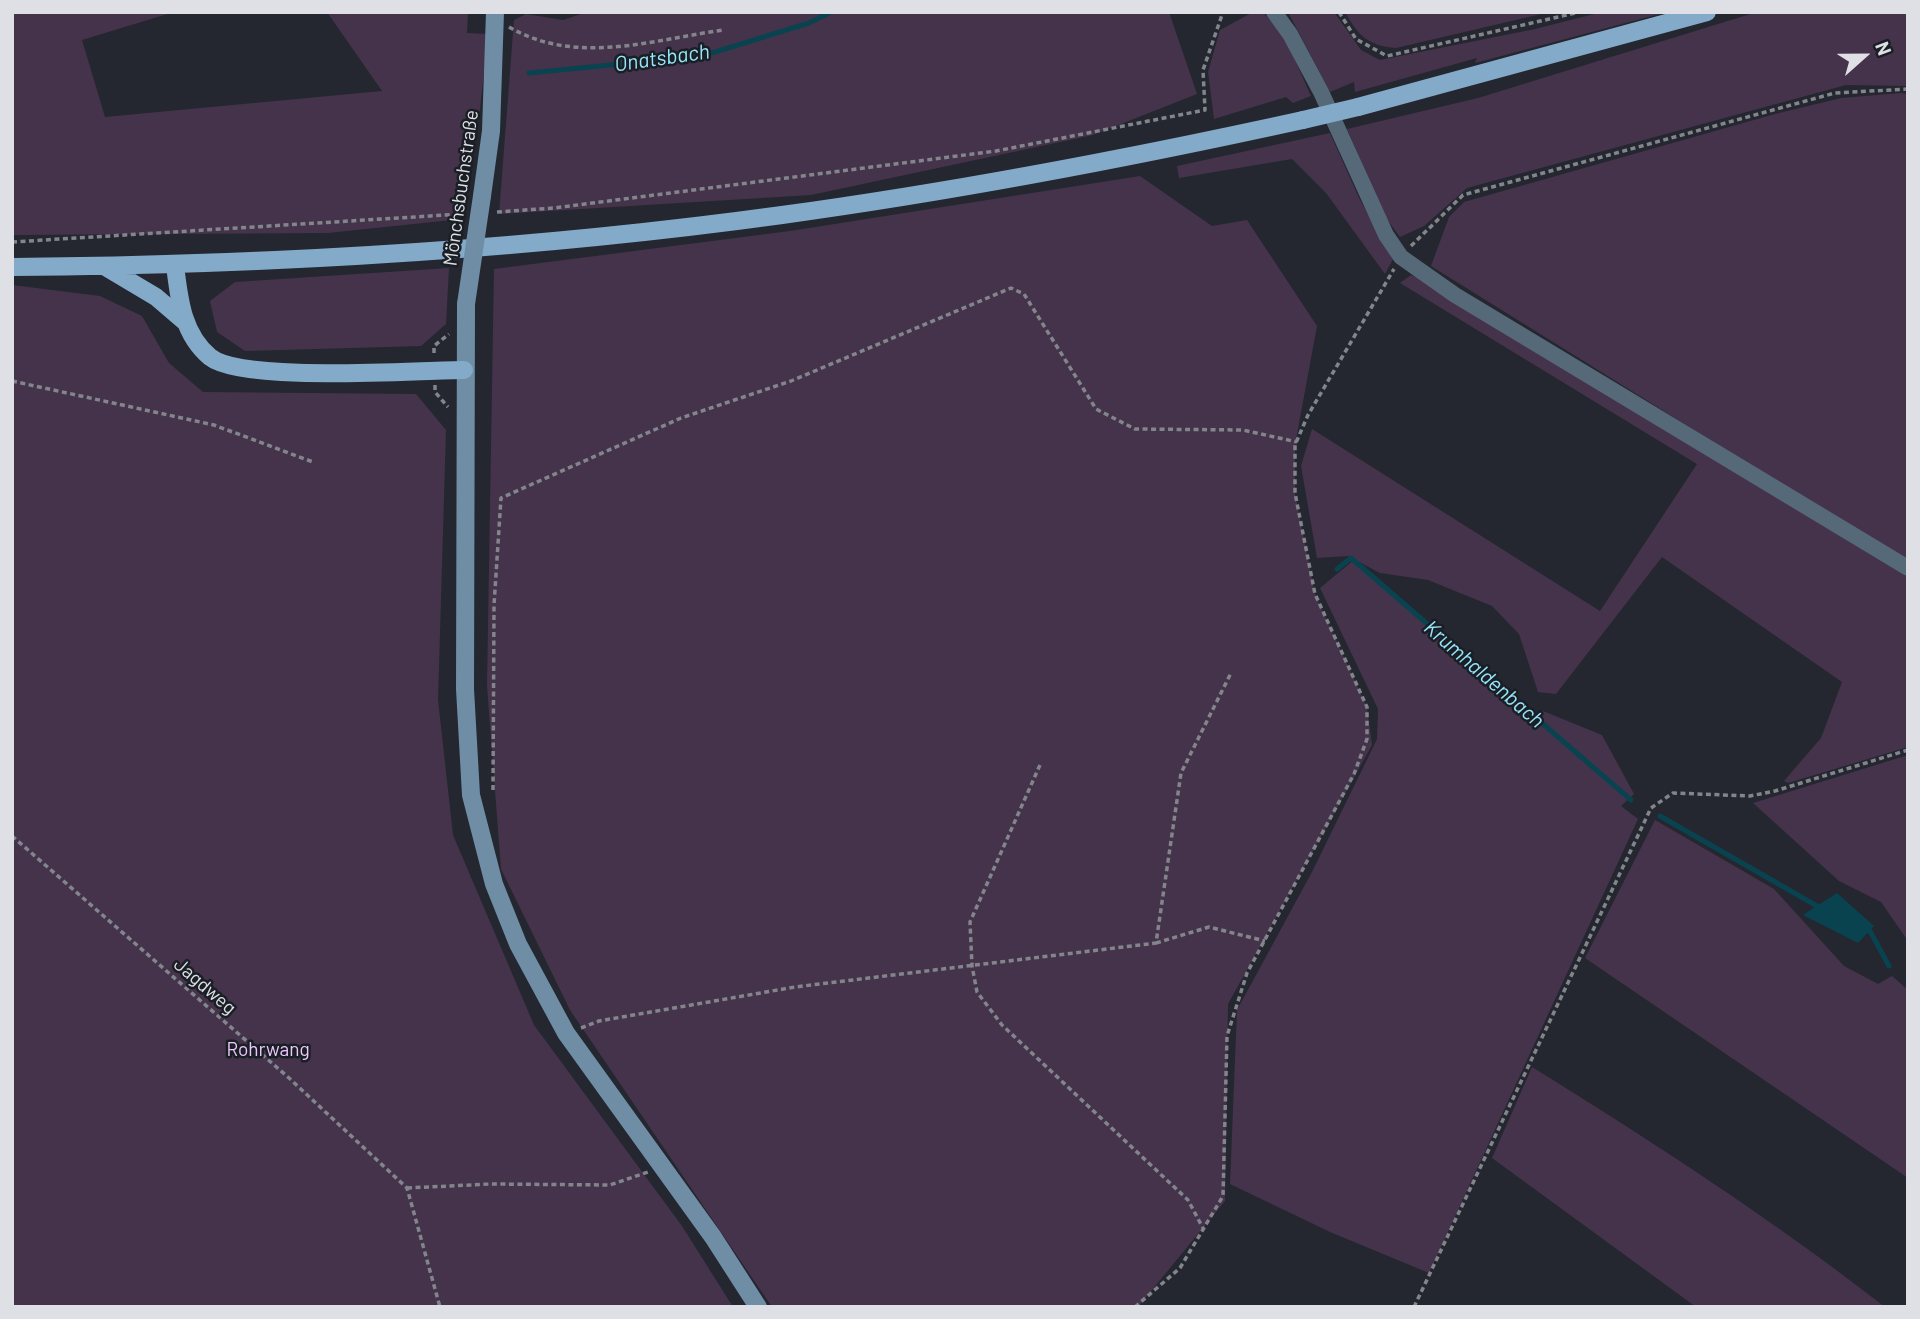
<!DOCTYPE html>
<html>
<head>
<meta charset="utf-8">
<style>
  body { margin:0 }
  #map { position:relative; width:1920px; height:1319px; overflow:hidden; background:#24272f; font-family:Barlow,sans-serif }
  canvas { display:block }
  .frame { position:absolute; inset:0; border:14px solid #dee0e5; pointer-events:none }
  .north { position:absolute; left:1829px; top:21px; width:70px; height:70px; -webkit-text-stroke:5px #1a1e25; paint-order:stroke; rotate:69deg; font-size:19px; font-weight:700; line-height:28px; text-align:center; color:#dee0e5 }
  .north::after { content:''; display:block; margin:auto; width:24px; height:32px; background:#dee0e5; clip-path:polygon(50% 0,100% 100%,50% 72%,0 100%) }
</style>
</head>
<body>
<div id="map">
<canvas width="1920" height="1319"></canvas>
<div class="frame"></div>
<div class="north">N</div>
</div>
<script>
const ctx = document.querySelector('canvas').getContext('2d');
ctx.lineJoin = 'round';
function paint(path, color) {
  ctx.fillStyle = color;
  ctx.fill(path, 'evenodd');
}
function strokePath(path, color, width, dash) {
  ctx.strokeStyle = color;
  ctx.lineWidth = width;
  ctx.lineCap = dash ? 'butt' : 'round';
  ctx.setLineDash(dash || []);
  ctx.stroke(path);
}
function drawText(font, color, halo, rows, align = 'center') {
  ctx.font = font + ' Barlow,sans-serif';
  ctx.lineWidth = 5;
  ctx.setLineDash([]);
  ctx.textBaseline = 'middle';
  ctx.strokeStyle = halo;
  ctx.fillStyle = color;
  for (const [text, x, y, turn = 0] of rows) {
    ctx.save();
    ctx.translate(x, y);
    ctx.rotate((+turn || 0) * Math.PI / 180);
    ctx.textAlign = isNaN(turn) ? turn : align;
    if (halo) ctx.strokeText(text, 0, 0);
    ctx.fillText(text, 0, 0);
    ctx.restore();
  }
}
paint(new Path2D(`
  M 12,12 L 174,12 L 82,40 L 105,117 L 382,91 L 327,12 L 468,12 L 467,33 L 488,34 L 480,109 L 452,220 L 328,233 L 12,235 Z
  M 587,12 L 1169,12 L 1197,94 L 1093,135 L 811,195 L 499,214 L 514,20 L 526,14 L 563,20 Z
  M 1253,12 L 1263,12 L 1286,40 L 1311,96 L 1293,103 L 1286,97 L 1214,119 L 1208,72 L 1220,30 Z
  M 1288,12 L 1334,12 L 1361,50 L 1380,60 L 1535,29 L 1602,12 L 1667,12 L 1475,63 L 1477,58 L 1355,92 L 1354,82 L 1330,92 Z
  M 1345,12 L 1550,12 L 1396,48 C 1369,46 1358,36 1345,12 Z
  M 1757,12 L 1908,12 L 1908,86 L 1846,85 L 1467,188 L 1424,226 L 1400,237 L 1386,218 L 1347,129 L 1478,98 Z
  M 1901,93 L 1908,94 L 1908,563 L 1431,266 L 1449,217 L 1464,202 L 1775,114 L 1841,98 Z
  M 1330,133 L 1359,198 L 1393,259 L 1385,274 L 1326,193 L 1292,159 L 1179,178 L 1177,166 Z
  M 1140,176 L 1212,226 L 1247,220 L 1317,326 L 1295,445 L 1295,493 L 1315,594 L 1367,707 L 1372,745 L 1228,1004 L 1225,1201 L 1138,1307 L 772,1307 L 570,1010 L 501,869 L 487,686 L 494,269 L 790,231 Z
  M 449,268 L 446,324 L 421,346 L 245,351 L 217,332 L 210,301 L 235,282 Z
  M 1411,275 L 1425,280 L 1908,577 L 1908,747 L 1788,783 L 1784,781 L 1821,738 L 1842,682 L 1662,557 L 1556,694 L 1538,692 L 1519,634 L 1492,606 L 1428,580 L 1380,573 L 1348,556 L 1317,558 L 1301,466 L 1312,429 L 1600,611 L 1697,464 L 1400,283 Z
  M 12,285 L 100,296 L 142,316 L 169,363 L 203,392 L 416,394 L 446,430 L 438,700 L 453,835 L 534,1025 L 682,1226 L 733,1307 L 12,1307 Z
  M 1355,559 L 1531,723 L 1543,711 L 1602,735 L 1634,794 L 1621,806 L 1638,819 L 1429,1273 L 1330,1232 L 1230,1184 L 1237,1010 L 1313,870 L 1377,739 L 1378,709 L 1320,588 Z
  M 1908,755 L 1908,941 L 1881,902 L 1839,881 L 1753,803 Z
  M 1655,820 L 1774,889 L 1844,966 L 1878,984 L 1892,976 L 1908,990 L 1908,1178 L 1585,958 Z
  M 1532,1067 C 1653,1142 1772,1219 1885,1307 L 1696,1307 L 1492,1158 Z`), '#45334c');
paint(new Path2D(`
  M 1837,893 L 1874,926 L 1858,943 L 1803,915 Z`), '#0a4350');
strokePath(new Path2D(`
  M 529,73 L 702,56 L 809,23 L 831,12
  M 1337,569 L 1351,558 L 1631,800
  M 1660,816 L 1817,906
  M 1870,931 L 1889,966`), '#0a4350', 5);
strokePath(new Path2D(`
  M 1339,12 L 1356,39 L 1387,56 L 1580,12
  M 509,27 C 576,66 652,40 723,30
  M 497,212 L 554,208 L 996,151 L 1205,110 L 1203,70 L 1223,12
  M 12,242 L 462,214
  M 1411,246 L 1463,195 L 1835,93 L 1908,89
  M 434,353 L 434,346 L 449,334
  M 12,381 L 214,425 L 313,462
  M 435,385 L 435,392 L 448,407
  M 1040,765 L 970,922 L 972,966 L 977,992 L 1002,1025 L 1188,1200 L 1204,1230
  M 493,790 L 494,605 L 501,498 L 681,418 L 791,381 L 1011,288 L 1024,294 L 1096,409 L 1135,429 L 1243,430 L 1297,442
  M 12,836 L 289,1078 L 407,1188 L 440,1307
  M 1156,943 L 1209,927 L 1265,941
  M 581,1028 L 599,1021 L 795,987 L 1156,943 L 1181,773 L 1231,673
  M 407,1188 L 491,1184 L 610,1185 L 648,1172
  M 1135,1307 L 1180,1268 L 1223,1196 L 1227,1036 L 1247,973 L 1354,774 L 1367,739 L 1367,707 L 1315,594 L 1295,493 L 1295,445 L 1308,415 L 1394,269
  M 1414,1307 L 1651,808 L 1673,793 L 1750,796 L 1775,791 L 1908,750`), '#82858b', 3.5, [5, 3.5]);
strokePath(new Path2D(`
  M 1274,12 L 1290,34 L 1321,92 L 1386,235 L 1401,257 L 1455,295 L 1908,568`), '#566978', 16);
strokePath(new Path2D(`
  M 482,196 L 491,131 L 495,12
  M 466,304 L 465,689 L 471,795 L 494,884 L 518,944 L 566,1033 L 713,1237 L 758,1307`), '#6f8ea6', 18);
strokePath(new Path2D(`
  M 1358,107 L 1707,12
  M 175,265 C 179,298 182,334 210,357 C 242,383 415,370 464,370
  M 104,266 L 156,297 L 184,321
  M 12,267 C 270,265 527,250 782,215 C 957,191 1130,158 1303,120`), '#83aac9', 18);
strokePath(new Path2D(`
  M 466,304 L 482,196`), '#6f8ea6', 18);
strokePath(new Path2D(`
  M 1303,120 L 1358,107`), '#83aac9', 18);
drawText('19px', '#dee0e5', '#1a1e25', [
  ["Mönchsbuchstraße",461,188,-82],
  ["Jagdweg",205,986,41]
]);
drawText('19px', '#eec8fd', '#1a1e25', [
  ["Rohrwang",268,1050]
]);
drawText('italic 21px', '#96e5fa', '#1a1e25', [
  ["Onatsbach",662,58,-8],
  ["Krumhaldenbach",1484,674,41]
]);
</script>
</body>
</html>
